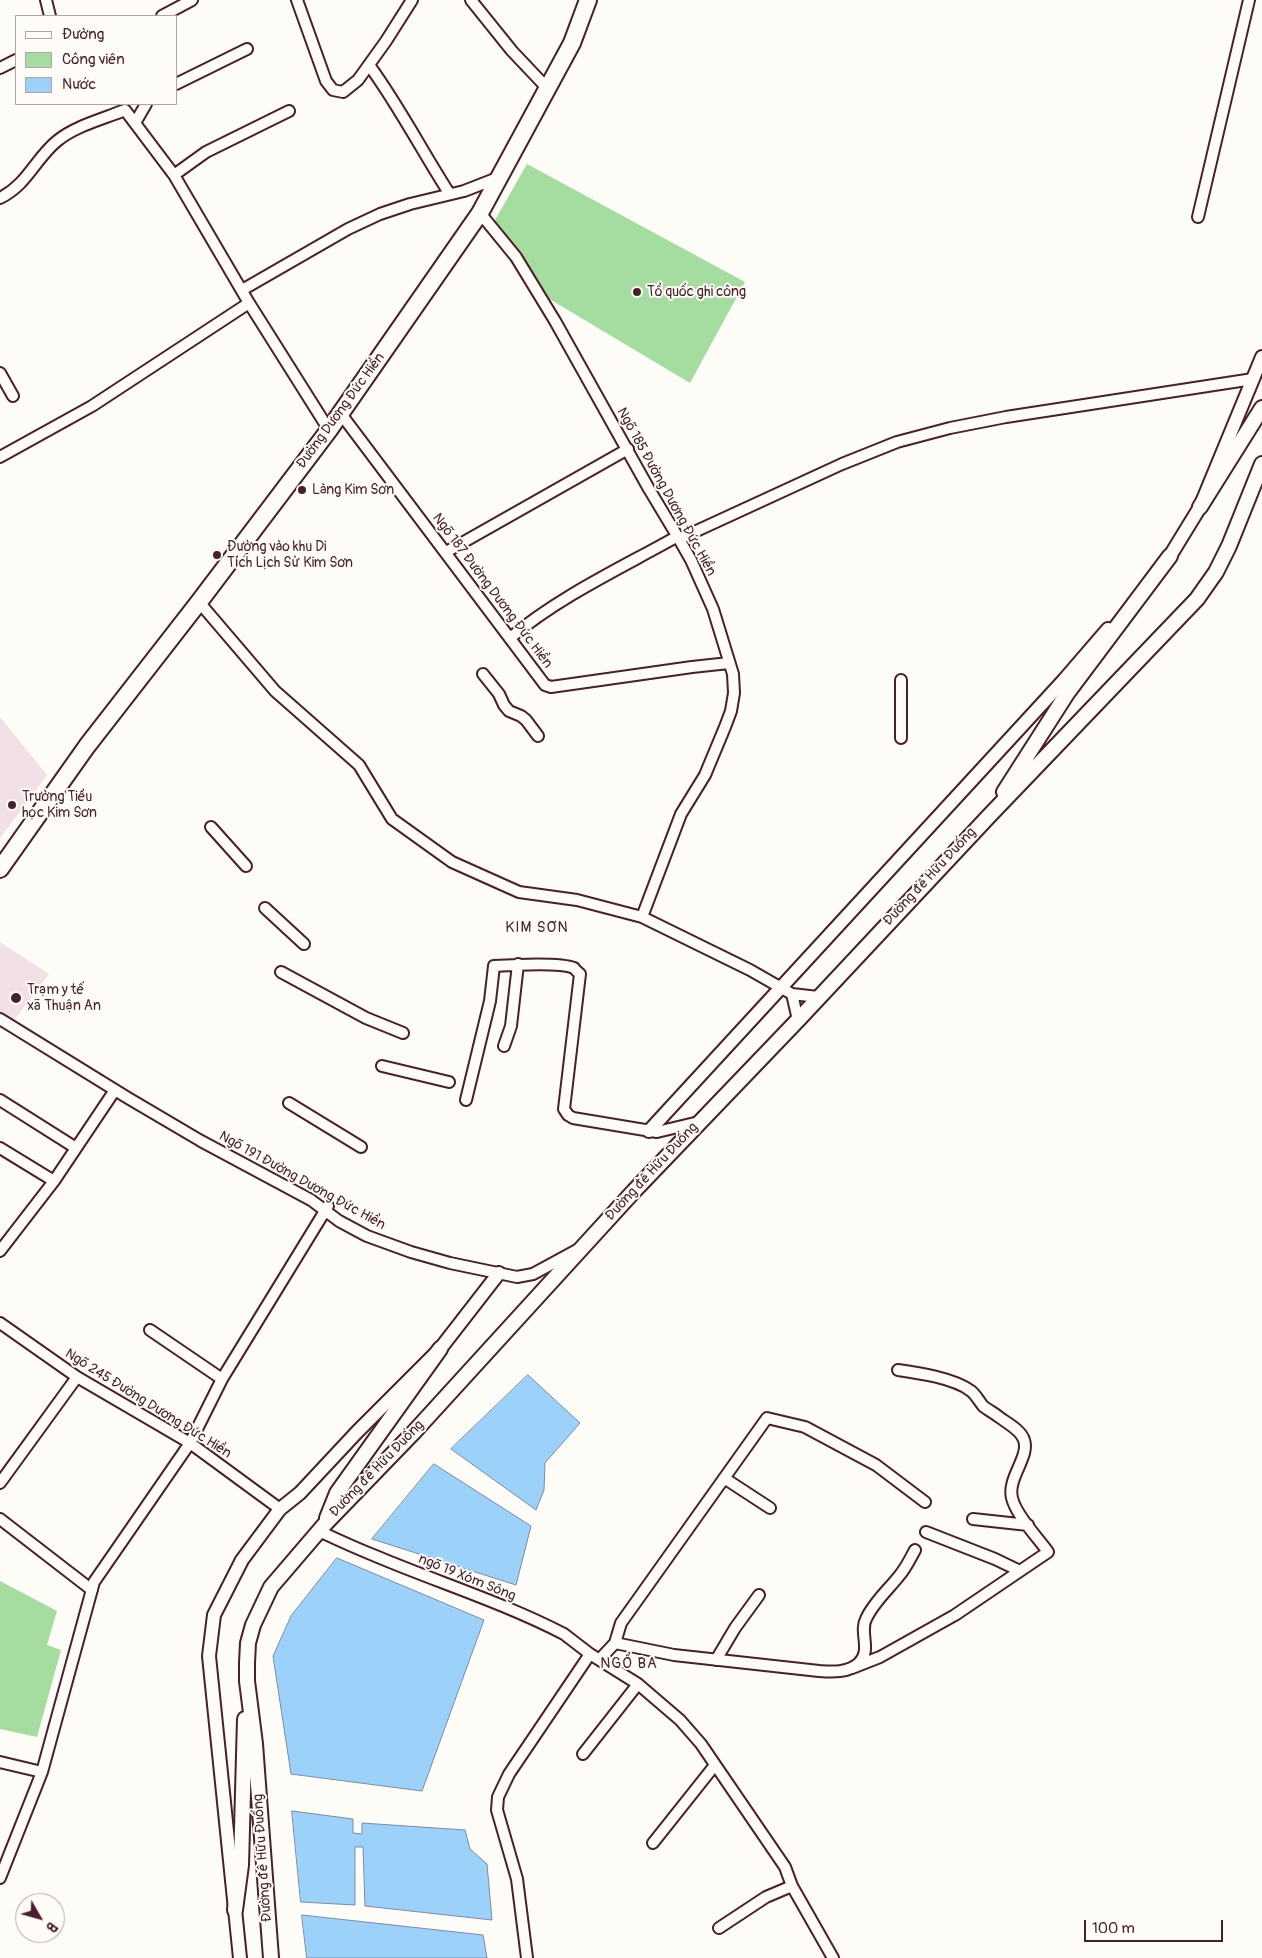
<!DOCTYPE html>
<html>
<head>
<meta charset="utf-8">
<style>
  body { margin:0 }
  #map { position:relative; width:1262px; height:1958px; overflow:hidden; background:#fdfcf7; font-family:Pangolin,sans-serif }
  canvas { display:block }
  .legend { position:absolute; left:15px; top:15px; width:162px; height:90px; box-sizing:border-box; background:#fdfcf7; border:1px solid #b5a4a5; margin:0; padding:6px 9px; list-style:none; font-size:15px; color:#4a1f2b }
  .legend li { display:flex; align-items:center; gap:10px; height:25px }
  .legend b { width:25px; border:1px solid #b5a4a5 }
  .north { position:absolute; left:15px; top:1893px; width:50px; height:50px; box-sizing:border-box; background:#fdfcf7; border:1px solid #b5a4a5; border-radius:50%; rotate:128deg; font-size:14px; font-weight:700; line-height:20px; text-align:center; color:#4a1f2b }
  .north::after { content:''; display:block; margin:auto; width:18px; height:22px; background:#4a1f2b; clip-path:polygon(50% 0,100% 100%,50% 72%,0 100%) }
  .scale { position:absolute; left:1084px; top:1920px; width:139px; height:22px; box-sizing:border-box; border:2px solid #4a1f2b; border-top:0; padding-left:6px; font-size:15px; line-height:18px; white-space:nowrap; color:#4a1f2b; -webkit-text-stroke:4px #fdfcf7; paint-order:stroke }
</style>
</head>
<body>
<div id="map">
<canvas width="1262" height="1958"></canvas>
<ul class="legend">
<li><b style="height:6px;background:#fdfcf7"></b>Đường</li>
<li><b style="height:14px;background:#a5dda1"></b>Công viên</li>
<li><b style="height:14px;background:#9cd2fa"></b>Nước</li>
</ul>
<div class="north">B</div>
<div class="scale">100 m</div>
</div>
<script>
const ctx = document.querySelector('canvas').getContext('2d');
ctx.lineJoin = 'round';
function paint(path, color) {
  ctx.fillStyle = color;
  ctx.fill(path, 'evenodd');
}
function strokePath(path, color, width, dash) {
  ctx.strokeStyle = color;
  ctx.lineWidth = width;
  ctx.lineCap = dash ? 'butt' : 'round';
  ctx.setLineDash(dash || []);
  ctx.stroke(path);
}
function drawText(font, color, halo, rows, align = 'center') {
  ctx.font = font + ' Pangolin,sans-serif';
  ctx.lineWidth = 4;
  ctx.setLineDash([]);
  ctx.textBaseline = 'middle';
  ctx.strokeStyle = halo;
  ctx.fillStyle = color;
  for (const [text, x, y, turn = 0] of rows) {
    ctx.save();
    ctx.translate(x, y);
    ctx.rotate((+turn || 0) * Math.PI / 180);
    ctx.textAlign = isNaN(turn) ? turn : align;
    if (halo) ctx.strokeText(text, 0, 0);
    ctx.fillText(text, 0, 0);
    ctx.restore();
  }
}
paint(new Path2D(`
  M 0,717 L 47,775 L 0,838 Z
  M 0,942 L 49,974 L 9,1027 L 0,1021 Z`), '#f1e1e6');
paint(new Path2D(`
  M 527,164 L 745,282 L 690,383 L 546,297 L 495,220 Z
  M 0,1581 L 57,1611 L 47,1645 L 61,1650 L 37,1737 L 0,1729 Z`), '#a5dda1');
const water = new Path2D(`
  M 528,1375 L 580,1423 L 545,1463 L 544,1490 L 536,1510 L 451,1449 Z
  M 434,1464 L 531,1526 L 516,1585 L 372,1539 Z
  M 337,1558 L 484,1620 L 422,1791 L 291,1774 L 273,1656 L 291,1616 Z
  M 292,1811 L 353,1819 L 353,1833 L 362,1834 L 362,1823 L 465,1830 L 470,1849 L 487,1864 L 492,1920 L 365,1906 L 363,1847 L 355,1847 L 355,1905 L 301,1902 Z
  M 302,1915 L 483,1935 L 487,1958 L 307,1958 Z`);
paint(water, '#9cd2fa');
strokePath(water, '#7b8aa7', 1);
const minor = new Path2D(`
  M 46,0 L 50,16
  M 297,0 L 326,81 L 333,90 L 343,92 L 358,80 L 386,41 L 412,0
  M 471,0 L 512,51 L 548,89
  M 162,16 L 192,0
  M 369,65 C 399,106 422,151 449,193
  M 0,68 L 16,60
  M 176,84 L 247,49
  M 135,123 L 146,104
  M 174,175 L 206,152 L 289,111
  M 0,198 C 27,185 35,159 57,141 C 75,126 103,119 125,110 L 174,175 L 249,303 L 329,430
  M 480,213 L 516,257 L 555,321 L 649,489 L 679,539 L 691,560 L 713,609 L 733,674 L 734,693 L 731,711 L 725,727 L 705,775 L 681,814 L 642,917
  M 1198,217 L 1249,0
  M 242,290 L 348,229 L 380,214 L 410,204 L 464,191 L 500,177
  M 0,373 L 13,396
  M 341,414 L 545,685 L 551,687 L 692,667 L 729,663
  M 0,457 L 92,406 L 249,303
  M 679,539 L 842,464 L 897,442 L 950,428 L 1006,417 L 1253,379
  M 446,552 L 628,449
  M 199,602 L 275,691 L 359,765 L 392,819 L 452,862 L 519,892 L 577,900 L 642,917 L 750,970 L 792,994 L 818,997
  M 510,638 C 560,596 621,568 678,536
  M 483,674 L 499,694 L 504,705 L 509,711 L 521,716 L 526,720 L 538,736
  M 901,738 L 901,680
  M 211,827 L 246,866
  M 265,908 L 304,944
  M 281,972 L 366,1018 L 403,1033
  M 792,994 L 798,1020
  M 0,1019 L 128,1098 L 201,1141 L 311,1200 L 339,1221 L 367,1236 L 411,1252 L 450,1263 L 517,1277 L 533,1274 L 579,1249
  M 504,1046 L 511,1026 L 518,964
  M 382,1066 L 449,1082
  M 0,1100 L 76,1148
  M 466,1100 L 490,1001 L 494,966 C 510,965 560,962 574,968 C 574,969 579,973 580,974 L 564,1109 L 568,1115 L 573,1118 L 657,1132 L 699,1122
  M 289,1103 L 361,1147
  M 0,1148 L 54,1181
  M 0,1251 L 54,1181 L 115,1090
  M 0,1323 L 77,1377 L 190,1443 L 280,1509
  M 150,1330 L 222,1379
  M 724,1478 L 770,1508
  M 0,1483 L 77,1377
  M 0,1519 L 92,1590
  M 973,1519 L 1028,1525
  M 319,1531 C 338,1540 358,1549 378,1557 C 440,1583 504,1603 564,1634 L 590,1654 L 638,1684 L 680,1720 L 701,1744 L 785,1867 L 792,1886 L 833,1958
  M 926,1532 L 995,1559 L 1020,1571
  M 615,1643 L 674,1655 L 819,1671 C 832,1672 848,1673 859,1663 C 872,1650 859,1632 866,1619 C 873,1603 888,1590 899,1576 C 906,1568 910,1559 915,1550
  M 600,1659 L 615,1643 L 621,1623 L 767,1418 L 805,1427 L 876,1465 L 925,1502
  M 716,1660 L 735,1628 L 759,1595
  M 852,1668 L 880,1657 L 955,1615 L 1048,1552 C 1038,1538 1016,1515 1012,1498 C 1007,1478 1030,1457 1024,1440 C 1021,1430 1007,1423 999,1417 C 994,1413 988,1410 983,1406 C 979,1401 976,1395 971,1391 C 954,1378 919,1373 898,1370
  M 583,1754 L 638,1684
  M 0,1762 L 42,1772 L 94,1582 L 190,1443 L 222,1379 L 328,1206
  M 653,1843 L 715,1765
  M 0,1878 L 42,1772
  M 719,1928 L 766,1897 L 792,1886
  M 527,1958 L 517,1879 L 497,1810 L 498,1797 L 509,1774 L 590,1654`);
const tertiary = new Path2D(`
  M 1163,564 L 1170,556 L 1200,507 L 1262,357
  M 649,1131 L 1064,680 L 1108,629
  M 240,1958 L 209,1656 L 214,1615 L 242,1560 L 280,1509 L 300,1493 L 357,1432 L 440,1349 L 499,1273`);
const secondary = new Path2D(`
  M 1200,507 L 1262,408
  M 1004,792 L 1068,692 L 1170,556
  M 327,1518 L 337,1493 L 440,1349
  M 235,1910 L 241,1865 L 245,1719
  M 271,1958 L 255,1744 L 247,1681 L 247,1663 L 248,1643 L 253,1625 L 271,1587 L 325,1524 L 414,1432 L 634,1191 L 798,1020 L 989,816 L 1197,599 L 1216,572 L 1229,546 L 1262,464`);
const trunk = new Path2D(`
  M 0,869 L 87,746 L 199,602 L 329,430 L 480,213 L 572,43 L 588,0`);
strokePath(minor, '#4a1f2b', 14);
strokePath(tertiary, '#4a1f2b', 16);
strokePath(secondary, '#4a1f2b', 18);
strokePath(trunk, '#4a1f2b', 20);
strokePath(minor, '#fdfcf7', 10);
strokePath(tertiary, '#fdfcf7', 12);
strokePath(secondary, '#fdfcf7', 14);
strokePath(trunk, '#fdfcf7', 16);
for (const [x, y, r, color] of [
  [637,292,5,"#4a1f2b"],
  [302,490,5,"#4a1f2b"],
  [217,555,5,"#4a1f2b"],
  [12,805,5,"#4a1f2b"],
  [16,998,6,"#4a1f2b"]
]) {
  const dot = new Path2D();
  dot.arc(x, y, r, 0, 2 * Math.PI);
  ctx.fillStyle = color;
  ctx.fill(dot);
  strokePath(dot, '#fdfcf7', 2);
}
drawText('14px', '#4a1f2b', '#fdfcf7', [
  ["Tổ quốc ghi công",647,292],
  ["Làng Kim Sơn",312,490],
  ["Đường vào khu Di",227,547],
  ["Tích Lịch Sử Kim Sơn",227,563],
  ["Trường Tiểu",22,797],
  ["học Kim Sơn",22,813],
  ["Trạm y tế",27,990],
  ["xã Thuận An",27,1006]
], 'left');
drawText('14px', '#4a1f2b', '#fdfcf7', [
  ["Đường Dương Đức Hiền",341,411,-54],
  ["Ngõ 185 Đường Dương Đức Hiền",666,492,61],
  ["Ngõ 187 Đường Dương Đức Hiền",492,591,53],
  ["Đường đê Hữu Đuống",930,877,-47],
  ["Đường đê Hữu Đuống",652,1172,-47],
  ["Ngõ 191 Đường Dương Đức Hiền",302,1181,29],
  ["Ngõ 245 Đường Dương Đức Hiền",148,1404,32],
  ["Đường đê Hữu Đuống",377,1469,-46],
  ["ngõ 19 Xóm Sông",467,1578,22],
  ["Đường đê Hữu Đuống",263,1858,-94]
]);
ctx.letterSpacing = '1px';
drawText('15px', '#4a1f2b', '#fdfcf7', [
  ["KIM SƠN",537,928],
  ["NGỔ BA",629,1664]
]);
ctx.letterSpacing = '0px';
</script>
</body>
</html>
